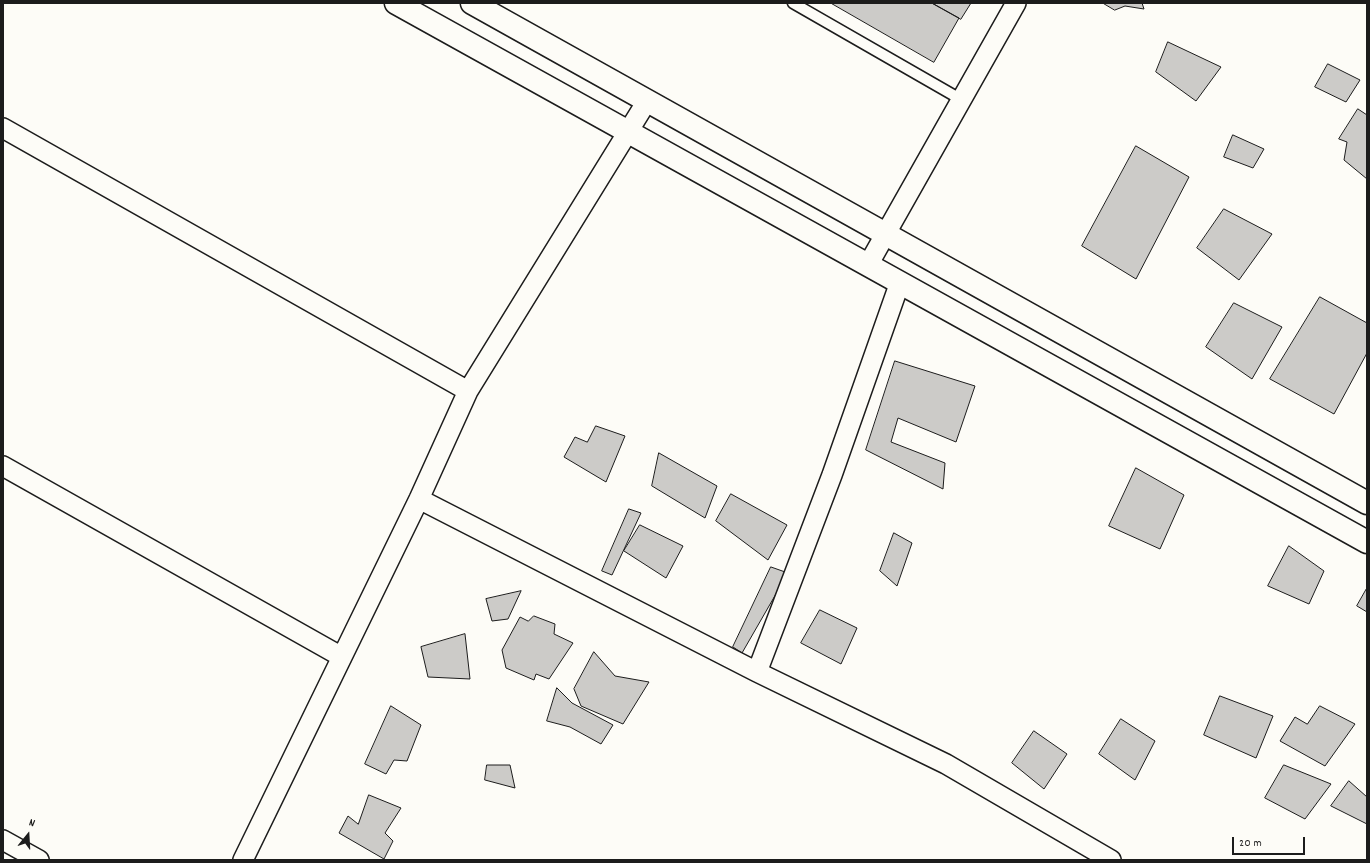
<!DOCTYPE html>
<html>
<head>
<meta charset="utf-8">
<style>
  body { margin:0 }
  #map { position:relative; width:1370px; height:863px; overflow:hidden; background:#fdfcf7; font-family:Dekko,sans-serif }
  canvas { display:block }
  .frame { position:absolute; inset:0; border:4px solid #1c1c1c; pointer-events:none }
  .north { position:absolute; left:8px; top:815px; width:40px; height:40px; -webkit-text-stroke:3px #fdfcf7; paint-order:stroke; rotate:18deg; font-size:11px; font-weight:700; line-height:16px; text-align:center; color:#1c1c1c }
  .north::after { content:''; display:block; margin:auto; width:14px; height:18px; background:#1c1c1c; clip-path:polygon(50% 0,100% 100%,50% 72%,0 100%) }
  .scale { position:absolute; left:1232px; top:837px; width:73px; height:18px; box-sizing:border-box; border:2px solid #1c1c1c; border-top:0; padding-left:5px; font-size:12px; line-height:14px; white-space:nowrap; color:#1c1c1c; -webkit-text-stroke:3px #fdfcf7; paint-order:stroke }
</style>
</head>
<body>
<div id="map">
<canvas width="1370" height="863"></canvas>
<div class="frame"></div>
<div class="north">N</div>
<div class="scale">20 m</div>
</div>
<script>
const ctx = document.querySelector('canvas').getContext('2d');
ctx.lineJoin = 'round';
function paint(path, color) {
  ctx.fillStyle = color;
  ctx.fill(path, 'evenodd');
}
function strokePath(path, color, width, dash) {
  ctx.strokeStyle = color;
  ctx.lineWidth = width;
  ctx.lineCap = dash ? 'butt' : 'round';
  ctx.setLineDash(dash || []);
  ctx.stroke(path);
}
const building = new Path2D(`
  M 831,3 L 932,3 L 959,18 L 934,62 Z
  M 932,3 L 971,3 L 961,19 Z
  M 1103,3 L 1142,3 L 1144,9 L 1125,6 L 1115,10 Z
  M 1168,42 L 1221,67 L 1196,101 L 1156,72 Z
  M 1328,64 L 1360,80 L 1346,102 L 1315,87 Z
  M 1358,109 L 1367,115 L 1367,179 L 1344,160 L 1347,142 L 1339,139 Z
  M 1233,135 L 1264,149 L 1253,168 L 1224,157 Z
  M 1136,146 L 1189,177 L 1136,279 L 1082,246 Z
  M 1224,209 L 1272,234 L 1239,280 L 1197,248 Z
  M 1320,297 L 1367,323 L 1367,353 L 1334,414 L 1270,379 Z
  M 1234,303 L 1282,327 L 1252,379 L 1206,347 Z
  M 895,361 L 975,386 L 956,442 L 898,418 L 891,442 L 945,463 L 943,489 L 866,450 Z
  M 596,426 L 625,436 L 606,482 L 564,457 L 575,437 L 587,442 Z
  M 659,453 L 717,486 L 705,518 L 652,486 Z
  M 1136,468 L 1184,495 L 1160,549 L 1109,526 Z
  M 731,494 L 787,525 L 768,560 L 716,521 Z
  M 629,509 L 641,513 L 612,575 L 602,571 Z
  M 640,525 L 683,546 L 666,578 L 624,551 Z
  M 894,533 L 912,543 L 897,586 L 880,571 Z
  M 1289,546 L 1324,571 L 1309,604 L 1268,586 Z
  M 771,567 L 788,573 L 742,653 L 733,647 Z
  M 1367,588 L 1367,612 L 1357,606 Z
  M 521,591 L 508,619 L 492,621 L 486,599 Z
  M 820,610 L 857,628 L 841,664 L 801,643 Z
  M 534,616 L 555,624 L 554,634 L 573,643 L 549,679 L 536,674 L 534,680 L 506,668 L 502,650 L 520,617 L 528,621 Z
  M 465,634 L 470,679 L 428,677 L 421,647 Z
  M 594,652 L 615,676 L 649,682 L 623,724 L 581,706 L 574,689 Z
  M 557,688 L 572,703 L 613,725 L 601,744 L 570,727 L 547,721 Z
  M 1220,696 L 1273,716 L 1256,758 L 1204,735 Z
  M 391,706 L 421,725 L 407,761 L 394,760 L 386,774 L 365,764 Z
  M 1320,706 L 1355,724 L 1325,766 L 1280,741 L 1295,717 L 1307,724 Z
  M 1121,719 L 1155,741 L 1135,780 L 1099,754 Z
  M 1034,731 L 1067,754 L 1044,789 L 1012,763 Z
  M 487,765 L 510,765 L 515,788 L 485,780 Z
  M 1284,765 L 1331,784 L 1305,819 L 1265,798 Z
  M 1349,781 L 1367,797 L 1367,824 L 1331,806 Z
  M 369,795 L 401,808 L 385,833 L 393,841 L 384,859 L 339,833 L 348,816 L 358,824 Z`);
paint(building, '#cccbc8');
strokePath(building, '#1c1c1c', 1);
const lane = new Path2D(`
  M 793,3 L 962,100`);
const street = new Path2D(`
  M 3,128 L 468,391
  M 868,265 L 1016,3
  M 3,466 L 342,657
  M 419,499 L 757,672 L 946,764 L 1111,860
  M 757,672 L 832,475 L 900,282
  M 3,840 L 39,860
  M 243,860 L 419,499 L 468,391 L 647,101`);
const secondary = new Path2D(`
  M 396,3 L 1367,542
  M 472,3 L 1367,503`);
strokePath(lane, '#1c1c1c', 13);
strokePath(street, '#1c1c1c', 22);
strokePath(secondary, '#1c1c1c', 25);
strokePath(lane, '#fdfcf7', 10);
strokePath(street, '#fdfcf7', 19);
strokePath(secondary, '#fdfcf7', 22);
</script>
</body>
</html>
